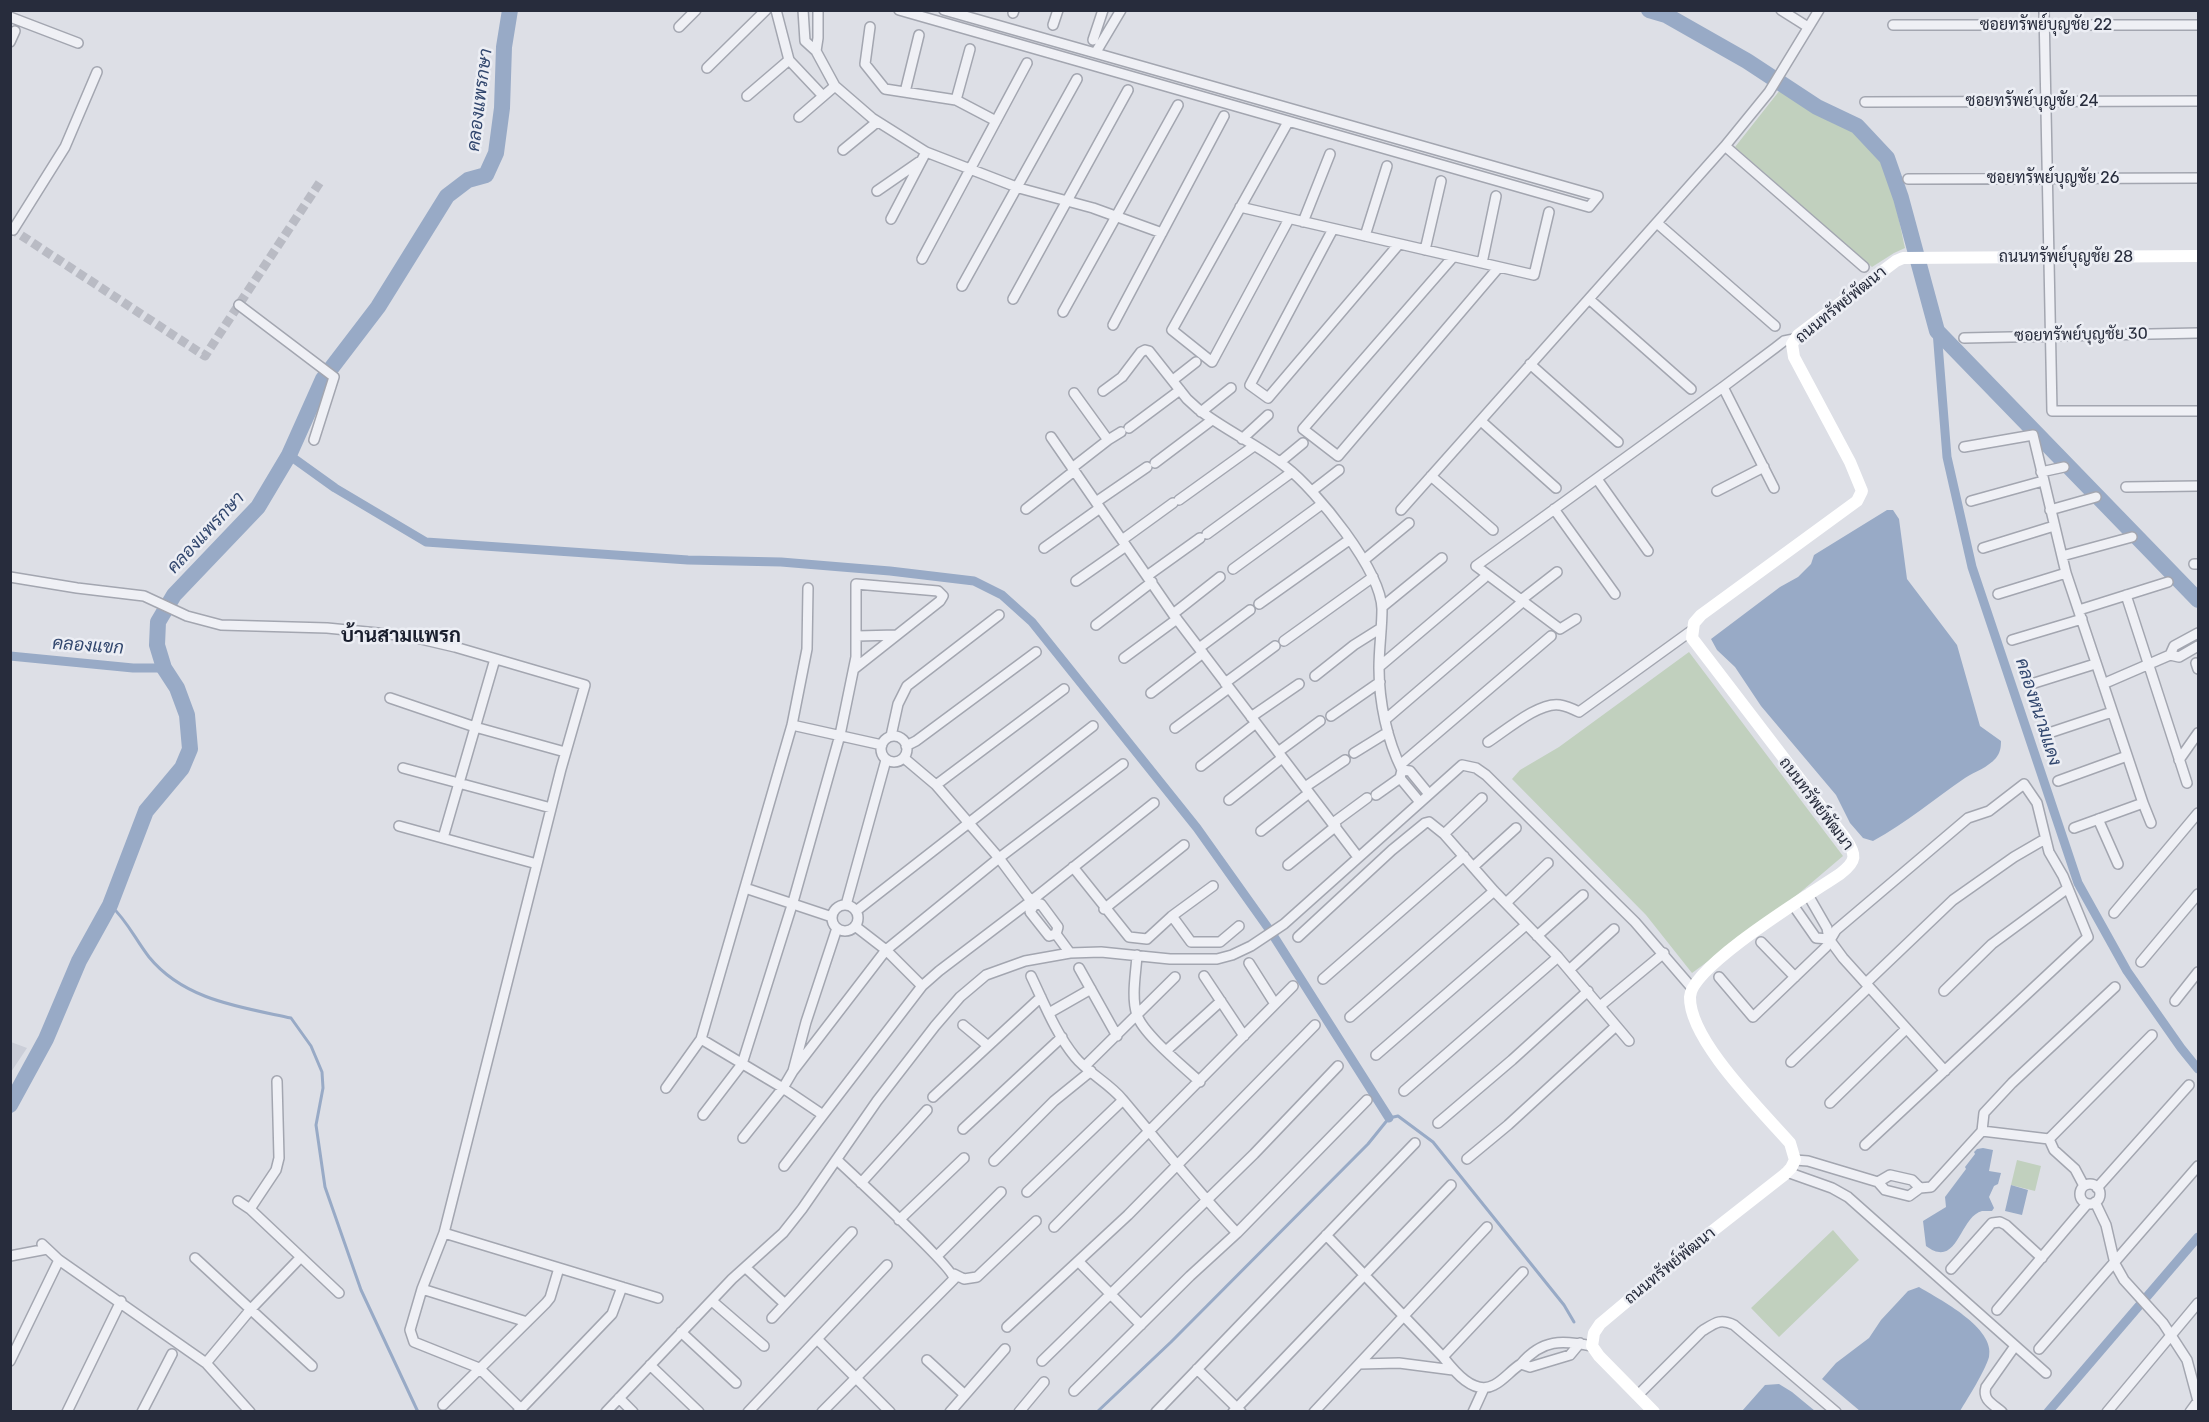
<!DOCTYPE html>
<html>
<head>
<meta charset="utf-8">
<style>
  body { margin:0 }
  #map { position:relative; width:2209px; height:1422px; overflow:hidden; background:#dddfe6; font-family:Rubik,sans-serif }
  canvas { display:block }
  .frame { position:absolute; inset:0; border:12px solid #272c3c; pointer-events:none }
</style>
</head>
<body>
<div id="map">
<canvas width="2209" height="1422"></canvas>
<div class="frame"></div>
</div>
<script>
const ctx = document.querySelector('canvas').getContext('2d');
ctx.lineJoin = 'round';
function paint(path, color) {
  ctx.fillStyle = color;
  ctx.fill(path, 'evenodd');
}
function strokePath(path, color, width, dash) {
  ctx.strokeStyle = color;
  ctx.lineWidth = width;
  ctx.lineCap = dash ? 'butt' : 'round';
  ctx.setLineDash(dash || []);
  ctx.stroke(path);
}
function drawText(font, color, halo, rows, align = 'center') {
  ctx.font = font + ' Rubik,Sarabun,sans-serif';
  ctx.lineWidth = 5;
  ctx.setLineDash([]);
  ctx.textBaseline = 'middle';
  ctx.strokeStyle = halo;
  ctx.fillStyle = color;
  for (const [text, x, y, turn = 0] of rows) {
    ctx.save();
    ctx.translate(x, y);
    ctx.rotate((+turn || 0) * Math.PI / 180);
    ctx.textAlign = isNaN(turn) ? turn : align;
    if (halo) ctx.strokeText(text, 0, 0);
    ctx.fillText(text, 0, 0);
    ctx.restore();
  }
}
paint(new Path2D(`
  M 11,1042 L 27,1048 L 11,1072 Z`), '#cbced8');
paint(new Path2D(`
  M 1780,90 C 1812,107 1853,123 1876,152 C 1890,169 1900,225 1905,248 L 1894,253 L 1872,267 L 1735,147 Z
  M 1689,652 L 1843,856 L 1790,901 L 1692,973 L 1646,915 L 1512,779 L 1520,770 L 1559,747 Z
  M 2017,1160 L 2041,1166 L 2035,1191 L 2011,1185 Z
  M 1833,1230 L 1859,1260 L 1779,1337 L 1751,1308 Z`), '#c1d0be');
paint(new Path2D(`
  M 1887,510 L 1893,510 L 1899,519 L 1907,579 L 1957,645 L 1980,726 L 2001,741 C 2001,748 2000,753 1996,758 C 1987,768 1976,771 1965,778 C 1934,799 1906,823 1873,841 L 1863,838 L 1850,823 L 1836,795 L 1761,706 L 1735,667 L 1717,650 L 1711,639 L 1780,587 L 1798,577 L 1811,564 L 1814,555 Z
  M 1983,1148 L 1993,1150 L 1989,1171 L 2001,1173 L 1998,1184 L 1994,1186 L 1989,1197 L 1994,1208 L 1992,1211 C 1989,1211 1986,1211 1982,1211 C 1959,1217 1958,1270 1926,1246 L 1923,1221 L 1946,1207 L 1945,1197 L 1966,1169 L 1965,1167 L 1975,1154 L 1974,1152 L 1977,1149 Z
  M 2011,1185 L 2028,1190 L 2022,1215 L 2005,1211 Z
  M 1919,1287 C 1939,1299 1996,1328 1989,1357 C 1985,1371 1968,1398 1960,1411 L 1860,1411 L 1822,1379 L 1836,1363 L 1869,1338 L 1881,1320 L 1908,1291 Z
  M 1779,1384 L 1792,1392 L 1815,1411 L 1742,1411 L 1765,1385 Z`), '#98aac6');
strokePath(new Path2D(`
  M 110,905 C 127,920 135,939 149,957 C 184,1000 240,1007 291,1018 L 311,1046 L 322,1072 L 323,1088 L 316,1125 L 325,1187 L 361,1290 L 418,1412
  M 1097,1412 L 1171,1342 L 1368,1144 L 1389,1118 L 1398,1116 L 1433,1142 L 1564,1305 L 1574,1322`), '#98aac6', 3);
strokePath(new Path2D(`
  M 1937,331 L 1947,457 L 1972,567 L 2078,883 L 2127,971 L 2181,1048 L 2198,1069
  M 289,455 L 335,488 L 426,542 L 688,560 L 781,562 L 890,571 L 974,581 L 1002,595 L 1032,622 L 1197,828 L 1271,932 L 1389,1118
  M 10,656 L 133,668 L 164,668
  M 2048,1412 L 2198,1237`), '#98aac6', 9);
strokePath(new Path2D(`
  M 1649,10 L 1666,15 L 1747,61 L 1817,107 L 1857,126 L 1887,158 L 1901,198 L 1937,331 L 2198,600
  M 10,1105 L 46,1039 L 79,961 L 110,905 L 146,811 L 182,768 L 190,749 L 187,715 L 177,688 L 164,668 L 157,645 L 158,622 L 174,595 L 258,507 L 289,455 L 323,379 L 378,307 L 447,196 L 468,180 L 486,175 L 496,153 L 502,108 L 504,47 L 510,10`), '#98aac6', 16);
strokePath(new Path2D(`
  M 10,228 L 205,356 L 322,179`), '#b9bbc4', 9, [9, 4.5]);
const street = new Path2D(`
  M 776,10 L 789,60 L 823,96
  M 803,10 L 805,41 L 816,51 L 818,38 L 818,10
  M 899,10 L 1589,207 L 1598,196 L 944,10
  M 1781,10 L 1808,27
  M 2044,10 L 2052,411 L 2198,411
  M 1013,13 L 1014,10
  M 10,17 L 78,43
  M 1053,25 L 1058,10
  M 1893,25 L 2198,25
  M 679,27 L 696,10
  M 870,27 L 865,64 L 885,89 L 956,100 L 996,121
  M 1093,40 L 1103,10
  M 10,42 L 15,31
  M 816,51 L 835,86 L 872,118 L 926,152 L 1019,188 L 1093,208 L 1162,233
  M 1096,52 L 1121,10
  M 707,68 L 766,10
  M 905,92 L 919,35
  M 747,96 L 789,60
  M 956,100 L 970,49
  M 1865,102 L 2198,101
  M 799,117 L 835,86
  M 1288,122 L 1172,330 L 1212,362 L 1289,219
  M 1725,146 L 1864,267
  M 843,150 L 877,122
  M 1908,179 L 2198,178
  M 877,191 L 919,162
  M 1240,207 L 1534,275 L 1549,212
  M 891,219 L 926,152
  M 1303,222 L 1330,154
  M 1657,223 L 1775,326
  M 1333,229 L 1250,385 L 1268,398 L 1399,244
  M 13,230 L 65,147 L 97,72
  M 1365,236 L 1387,166
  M 1425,250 L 1441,181
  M 1453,257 L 1303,429 L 1338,456 L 1499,267
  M 922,259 L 1027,63
  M 1482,263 L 1496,196
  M 962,286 L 1077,79
  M 1013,299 L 1128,90
  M 1589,299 L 1691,389
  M 239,305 L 334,377 L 314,440
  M 1063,312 L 1178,105
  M 1113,325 L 1224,116
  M 1964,338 L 2198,333
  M 1530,364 L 1618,442
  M 1173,380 L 1196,362
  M 1723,387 L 1774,488
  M 1103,391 L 1122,377 L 1141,352 L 1145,350 L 1149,351 L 1187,399 L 1198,409 C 1226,431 1259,445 1286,467 C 1316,490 1381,570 1382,609 C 1382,628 1379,648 1379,668 C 1379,702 1387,740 1402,770 L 1400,778 L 1419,801
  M 1201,412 L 1231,388
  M 1481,421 L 1556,488
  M 1129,428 L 1180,390
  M 1051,437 L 1173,614 L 1358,857
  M 1242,439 L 1268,415
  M 1108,440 L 1121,432
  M 1964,447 L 2033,435 L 2066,573 L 2143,803 L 2074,828
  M 1280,462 L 1303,443
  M 1155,463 L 1212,420
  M 1072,468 L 1108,440 L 1074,393
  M 2041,472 L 2064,467
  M 1431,476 L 1493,530
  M 1597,479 L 1648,551
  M 2126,487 L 2198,486
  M 1312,491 L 1339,470
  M 1717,491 L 1764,467
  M 1179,500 L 1254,446
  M 1971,501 L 2043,481
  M 1096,502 L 1147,467
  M 1026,509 L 1074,471
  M 1554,509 L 1615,594
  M 1401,510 L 1725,146 L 1769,92 L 1819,10
  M 2050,510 L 2096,497
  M 1207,534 L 1292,472
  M 1122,540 L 1173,503
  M 1044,548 L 1100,508
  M 1983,548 L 2054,526
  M 2062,556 L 2132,537
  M 1364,560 L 1409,523
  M 2194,564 L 2198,564
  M 1233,569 L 1322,504
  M 1147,576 L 1200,538
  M 10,577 L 77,588 L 144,596 L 187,616 L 221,625 L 327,628 L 408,636 L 455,647 L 585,685 L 561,769 L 444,1233 L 658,1298
  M 1076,581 L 1126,546
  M 1998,594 L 2066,573
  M 2126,595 L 2187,783
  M 1521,600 L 1557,572
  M 1259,604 L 1349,540
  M 1382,607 L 1442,558
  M 2079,610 L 2168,582
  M 1173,614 L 1220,577
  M 1576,619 L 1560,629 L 1476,566 L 1723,387 L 1775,348 L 1784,341 L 1794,339
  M 1096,625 L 1152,582
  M 857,636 L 897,635
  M 2012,640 L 2082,619
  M 1284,641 L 1373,577
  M 1199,648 L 1250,610
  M 2170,655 L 2174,646 L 2198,633
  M 1124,658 L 1177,619
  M 2196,663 L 2198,669
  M 1379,667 L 1484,578
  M 1315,676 L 1354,645 L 1381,628
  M 1225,683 L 1275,646
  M 2103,684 L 2170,655 L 2179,657 L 2198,646
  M 2028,685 L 2095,664
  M 1151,693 L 1203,653
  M 390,698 L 475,727 L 565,752
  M 1331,716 L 1380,682
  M 1251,717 L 1299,684
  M 1386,719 L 1520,604
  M 792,725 L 882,745
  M 1175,728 L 1229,688
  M 2046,734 L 2112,712
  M881 749a13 13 0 1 1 26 0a13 13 0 1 1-26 0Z
  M 891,736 L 898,704 L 907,686 L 999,615
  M 1488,742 C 1505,731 1540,701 1560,705 C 1567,706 1573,709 1579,712 L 1691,631
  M 906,746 L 916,741 L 1036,652
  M 1278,752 L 1320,721
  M 1354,753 L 1388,732
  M 904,758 L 936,785 L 999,858 L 1034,905 L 1041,904 L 1058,927 L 1056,934 L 1070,953
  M 2179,760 L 2198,733
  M 1400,765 L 1551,636
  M 1201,766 L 1256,723
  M 403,768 L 551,808
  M 1402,770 L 1410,771 L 1428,793
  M 2058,781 L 2127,756
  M 936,785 L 1064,689
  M 1305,787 L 1345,760
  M 1376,795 L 1400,778
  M 1229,800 L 1282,758
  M 2143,803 L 2151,823
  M 2098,819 L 2118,864
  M 1333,823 L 1367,798
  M 399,826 L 537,864
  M 1261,831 L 1309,793
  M 1444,834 L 1482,798
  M 443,838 L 495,659
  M 1288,865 L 1336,826
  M 1073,867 L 1129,937 L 1147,939 L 1172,916 L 1213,886
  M 1473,867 L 1516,828
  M 745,888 L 832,917
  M 1506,903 L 1548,863
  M 846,905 L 886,760
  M 1034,905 L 1030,912 L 1049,936 L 1056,934
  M 1793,905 L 1816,938 L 1829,939 L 1827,928 L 1808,895
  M832 918a13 13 0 1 1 26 0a13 13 0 1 1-26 0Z
  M 1104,909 L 1184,845
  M 856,911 L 1093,726
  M 2114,913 L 2198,813
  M 1172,916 L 1191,942 L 1220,942 L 1239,926
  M 855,926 L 886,950 L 922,986
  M 1537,936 L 1583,895
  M 1298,937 L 1392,850 L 1425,823 L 1429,822 L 1444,834 L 1494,891 L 1558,957 L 1629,1041
  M 1829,939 L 1843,958 L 1945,1071
  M 1761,942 L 1795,977
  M 1137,955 C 1136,973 1131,997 1137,1015 C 1143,1034 1184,1067 1200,1082
  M 2141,962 L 2198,894
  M 1249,963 L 1275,1004
  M 1079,968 L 1117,1036
  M 1569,970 L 1614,929
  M 1031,976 C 1044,1003 1056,1034 1075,1057 C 1088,1073 1109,1083 1123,1100 C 1161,1145 1197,1191 1237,1233
  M 1204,976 L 1244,1036
  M 1719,977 L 1753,1017 L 1826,947 L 1836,930 L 1968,818 L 1989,811 L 2024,784 L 2037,803 L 2049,852 L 2063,876 L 2088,937 L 1865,1145
  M 1323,979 L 1464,856
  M 1866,983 L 1953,900 L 2014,857 L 2045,839
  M 1944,991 L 1992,944 L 2068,888
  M 2175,1001 L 2198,972
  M 1600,1006 L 1664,953
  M 1049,1013 L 1091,989
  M 1350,1017 L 1494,891
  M 963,1025 L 987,1045
  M 1167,1050 L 1221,1001
  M 1376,1055 L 1526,925
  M 1791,1062 L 1869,987
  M 1085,1066 L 1175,977
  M 793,1071 L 886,950 L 999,858 L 1123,764
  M 277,1081 L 279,1158 L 276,1170 L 250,1209 L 339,1293
  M 666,1088 L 701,1039
  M 1404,1091 L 1558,957
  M 933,1097 L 1041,997
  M 1830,1103 L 1906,1029
  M 703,1115 L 742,1064 L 793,902 L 840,735 L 856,657 L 856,584 L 938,591 L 943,596 L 940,601 L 854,669
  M 823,1115 L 922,986 L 939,971 L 1031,901 L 1154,803
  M 1438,1123 L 1512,1060 L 1588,991
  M 963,1129 L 1062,1037
  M 743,1138 L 783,1088 L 793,1071 L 806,1022 L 837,928
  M 2049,1139 L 2152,1035
  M 1467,1159 L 1508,1125 L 1616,1026
  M 1795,1160 L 1808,1161 L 1878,1182 L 1885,1190 L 1909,1196 L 1920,1188 L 1931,1187 L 1982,1131
  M 994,1161 L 1054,1101 L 1091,1071
  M 784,1166 L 823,1115 L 783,1088 L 701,1039 L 792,725 L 807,649 L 808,588
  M 1787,1172 L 1832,1188 L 1848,1197 L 2046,1373
  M 1878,1182 L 1890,1175 L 1912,1180 L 1920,1188
  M 861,1183 L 927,1110
  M2080 1194a10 10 0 1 1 20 0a10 10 0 1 1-20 0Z
  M 2084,1186 L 2075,1169 L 2054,1150 L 2049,1139 L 1982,1131 L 1984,1113 L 2012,1083 L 2115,987
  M 2097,1188 L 2189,1085
  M 1027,1192 L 1123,1100
  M 238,1201 L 250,1209
  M 2095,1202 L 2106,1225 L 2115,1264 L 2124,1280 L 2163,1323 L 2187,1360 L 2198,1401 L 2190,1412
  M 899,1220 L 964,1158
  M 1054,1227 L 1293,986
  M 444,1233 L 422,1289 L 410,1330 L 414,1342 L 479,1368 L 521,1409
  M 1326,1235 L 1443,1357 C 1454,1371 1474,1396 1494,1385 C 1504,1380 1511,1370 1521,1364
  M 42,1244 L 59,1260 L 206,1363 L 250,1412
  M 10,1256 L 47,1249
  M 937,1256 L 1001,1192
  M 195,1258 L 312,1366
  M 1079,1262 L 1141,1325
  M 746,1268 L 785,1304
  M 1951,1269 L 1992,1223 L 2000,1222 L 2006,1225 L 2042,1258
  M 954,1274 L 964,1279 L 977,1277 L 1036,1221
  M 422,1289 L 527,1322
  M 712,1301 L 764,1346
  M 1997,1310 L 2087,1204
  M 772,1318 L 852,1232
  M 1007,1327 L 1128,1215 L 1315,1025
  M 681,1332 L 736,1383
  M 817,1339 L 890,1412
  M 1580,1343 L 1570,1355 L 1530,1367 L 1521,1364 C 1542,1339 1562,1340 1592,1346
  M 2039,1349 L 2198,1166
  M 1443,1357 L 1523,1272
  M 927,1360 L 965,1395
  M 10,1361 L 59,1260
  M 1042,1361 L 1254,1154 L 1338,1066
  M 206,1363 L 251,1309 L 301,1257
  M 1359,1364 L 1399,1363 L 1453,1370
  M 650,1365 L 699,1412
  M 1197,1369 L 1241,1412
  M 1074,1391 L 1190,1276 L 1237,1233 L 1367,1100
  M 1638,1395 L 1702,1331 C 1715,1323 1720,1318 1734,1325 L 1836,1412
  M 619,1398 L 633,1412
  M 443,1405 L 546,1303 L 550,1298 L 559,1268
  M 67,1412 L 121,1301
  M 142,1412 L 172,1354
  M 518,1412 L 612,1314 L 622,1287
  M 606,1412 L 732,1279 L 783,1233 L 802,1209 L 877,1101 L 935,1026 L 960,997 L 986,975 L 1025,961 L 1070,953 L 1101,952 L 1170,959 L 1217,959 L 1232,955 L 1251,946 L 1284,924 L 1462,765 L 1476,768 L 1486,775 L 1635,922 L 1692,988
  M 748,1412 L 887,1265
  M 822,1412 L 954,1279 C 953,1267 853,1175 837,1160
  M 950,1412 L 1005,1349
  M 1019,1412 L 1044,1382
  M 1156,1412 L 1415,1143
  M 1233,1412 L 1451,1185
  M 1314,1412 L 1487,1227
  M 1473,1412 L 1484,1388
  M 2002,1412 C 1993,1404 1982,1400 1986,1387 L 2015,1346
  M 2107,1412 L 2198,1303`);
strokePath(street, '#a3a6b0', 12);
strokePath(street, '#eff0f5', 9);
strokePath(new Path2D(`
  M 1654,1412 L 1599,1356 L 1592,1346 L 1594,1333 L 1600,1324 L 1687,1251 L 1784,1175 L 1791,1168 L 1795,1160 L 1790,1143 C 1762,1111 1689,1040 1690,997 C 1691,966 1812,893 1840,874 C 1857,861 1857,855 1845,838 L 1692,638 L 1694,623 L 1701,615 L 1857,501 L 1862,491 L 1850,462 L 1794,357 L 1792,344 L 1798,335 L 1896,261 L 1903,258 L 2198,256`), '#fff', 12);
drawText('16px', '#272c3c', '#eceef4', [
  ["ซอยทรัพย์บุญชัย 22",2046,25],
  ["ซอยทรัพย์บุญชัย 24",2032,101],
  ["ซอยทรัพย์บุญชัย 26",2053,178],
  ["ถนนทรัพย์บุญชัย 28",2066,257],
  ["ถนนทรัพย์พัฒนา",1841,305,-39],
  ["ซอยทรัพย์บุญชัย 30",2081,335,-1],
  ["ถนนทรัพย์พัฒนา",1816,804,53],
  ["ถนนทรัพย์พัฒนา",1670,1266,-39]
]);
drawText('italic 18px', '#32476e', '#eceef4', [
  ["คลองแพรกษา",480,100,-83],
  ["คลองแพรกษา",206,533,-47],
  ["คลองแขก",88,646,4],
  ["คลองหนามแดง",2038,712,72]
]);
drawText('bold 20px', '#191e2d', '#eceef4', [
  ["บ้านสามแพรก",401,636]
]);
</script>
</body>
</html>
